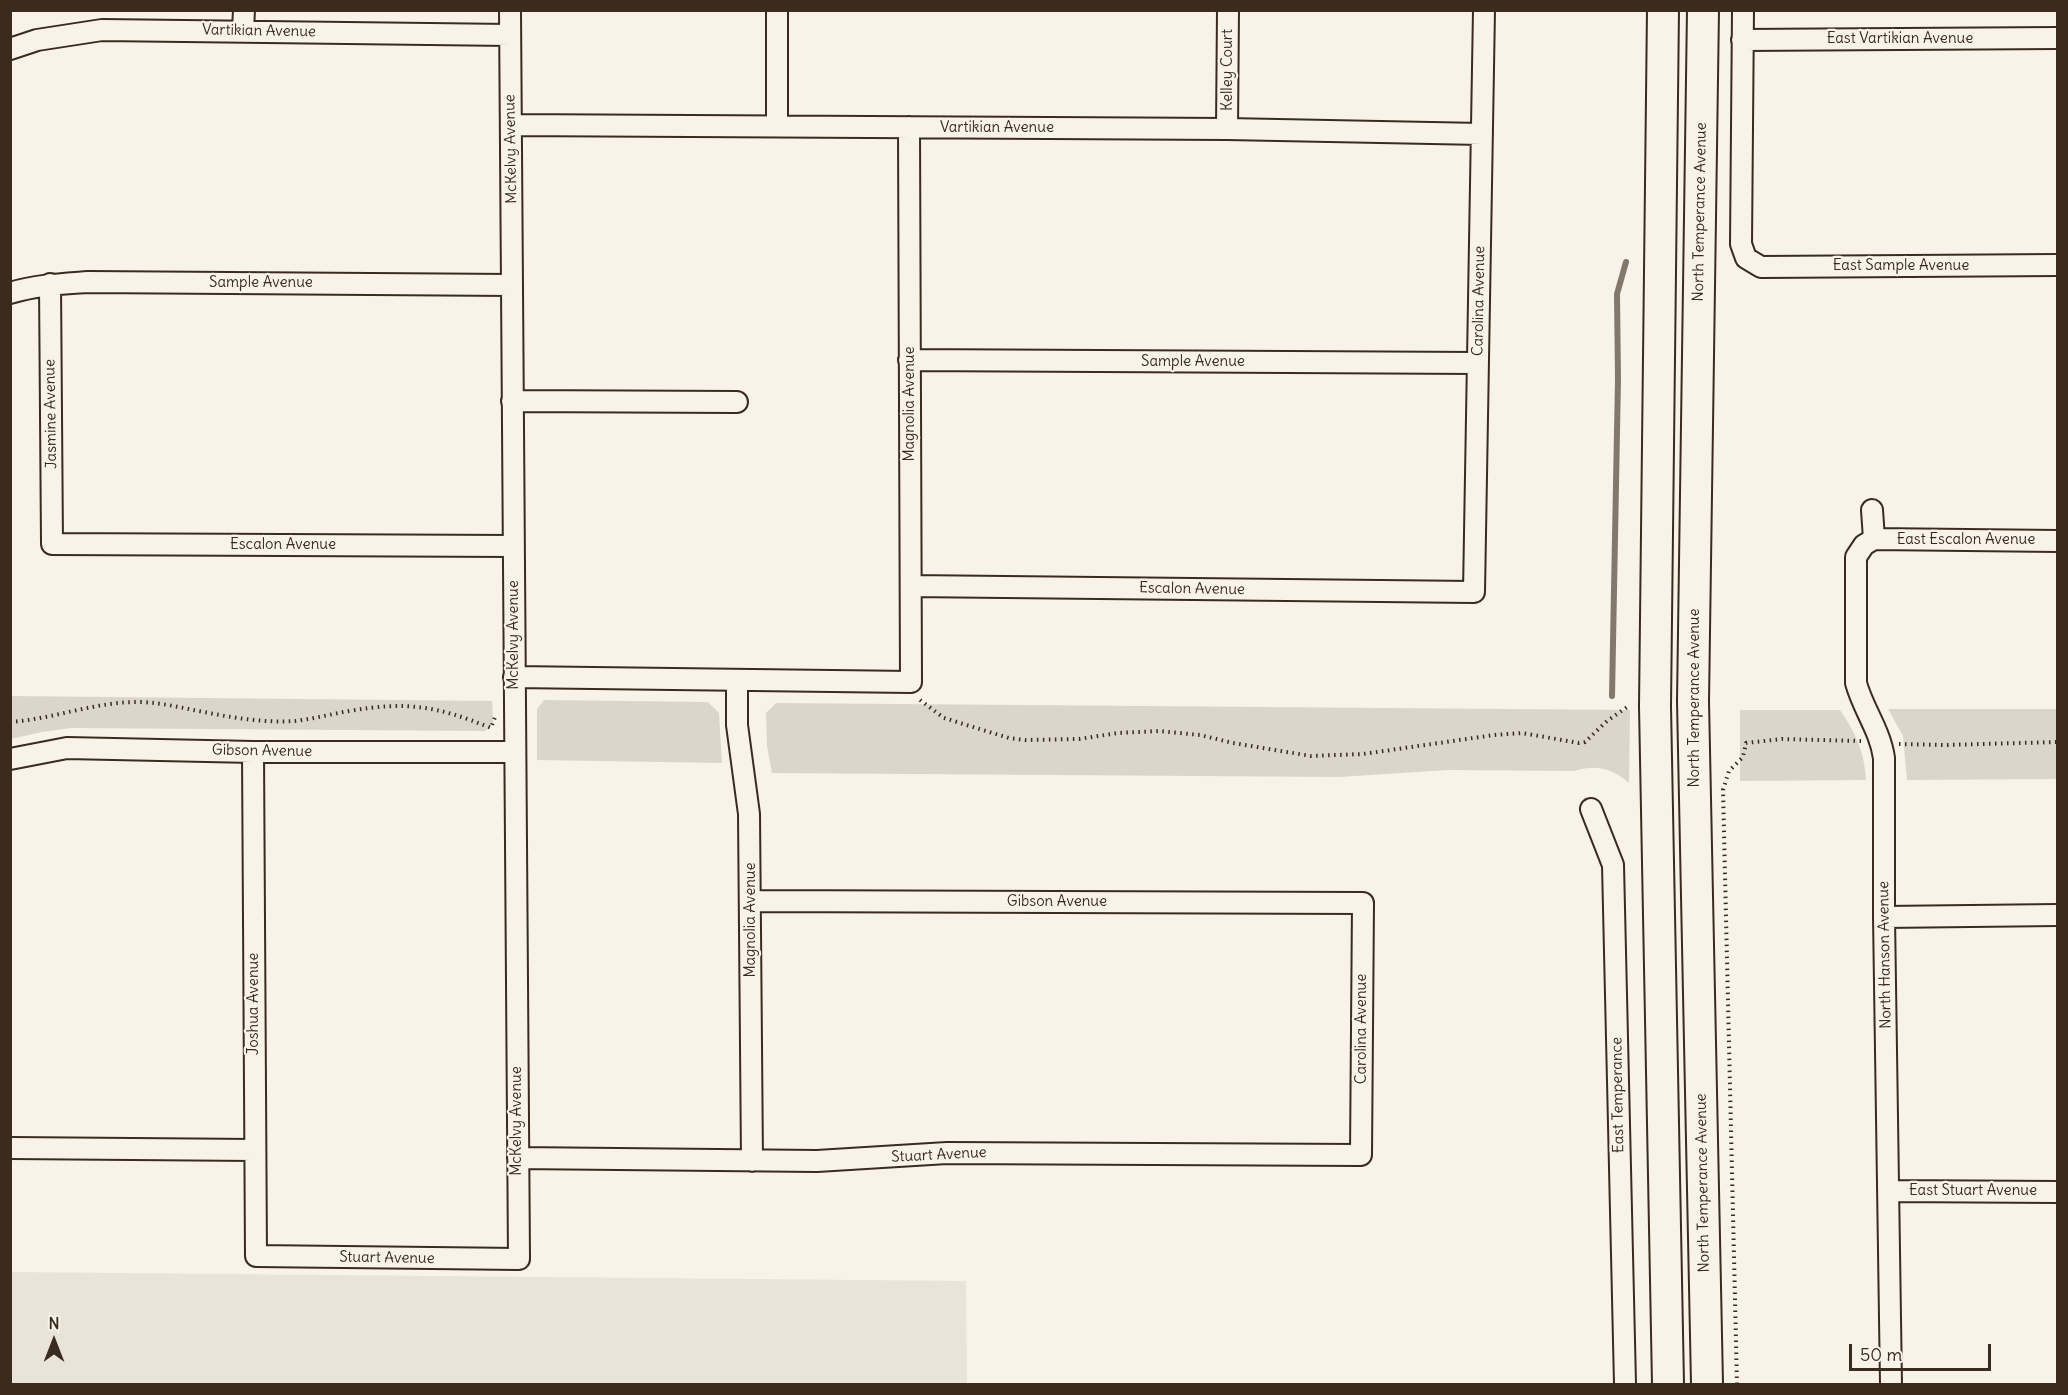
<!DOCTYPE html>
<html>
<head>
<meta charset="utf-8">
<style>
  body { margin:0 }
  #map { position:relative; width:2068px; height:1395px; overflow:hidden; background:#f7f3e8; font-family:Delius,sans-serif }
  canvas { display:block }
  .frame { position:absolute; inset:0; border:12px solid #3b2a1e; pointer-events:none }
  .north { position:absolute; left:24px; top:1311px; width:60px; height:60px; -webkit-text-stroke:4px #f7f3e8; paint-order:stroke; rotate:0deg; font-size:16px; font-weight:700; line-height:24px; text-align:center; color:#3b2a1e }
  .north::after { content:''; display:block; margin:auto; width:21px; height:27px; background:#3b2a1e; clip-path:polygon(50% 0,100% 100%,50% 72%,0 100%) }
  .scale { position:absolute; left:1849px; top:1344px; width:142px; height:27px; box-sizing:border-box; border:3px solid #3b2a1e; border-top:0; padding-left:8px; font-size:18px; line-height:21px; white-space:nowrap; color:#3b2a1e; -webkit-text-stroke:4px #f7f3e8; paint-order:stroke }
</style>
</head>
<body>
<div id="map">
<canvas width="2068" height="1395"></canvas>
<div class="frame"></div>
<div class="north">N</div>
<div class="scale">50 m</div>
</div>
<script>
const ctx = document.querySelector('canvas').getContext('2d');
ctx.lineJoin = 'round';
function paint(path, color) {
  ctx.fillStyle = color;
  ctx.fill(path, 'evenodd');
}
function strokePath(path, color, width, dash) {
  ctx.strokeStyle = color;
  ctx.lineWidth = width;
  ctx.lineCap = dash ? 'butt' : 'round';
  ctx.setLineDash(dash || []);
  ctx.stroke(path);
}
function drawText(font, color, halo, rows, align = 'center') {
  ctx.font = font + ' Delius,sans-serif';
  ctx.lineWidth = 4.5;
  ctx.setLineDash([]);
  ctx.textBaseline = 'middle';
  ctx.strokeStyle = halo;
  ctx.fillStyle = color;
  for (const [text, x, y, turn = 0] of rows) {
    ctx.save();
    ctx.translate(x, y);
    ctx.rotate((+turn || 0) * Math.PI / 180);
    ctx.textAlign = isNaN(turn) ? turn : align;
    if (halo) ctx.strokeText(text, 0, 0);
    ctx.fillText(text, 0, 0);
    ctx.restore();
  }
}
paint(new Path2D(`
  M 11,1272 L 966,1281 L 967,1384 L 11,1384 Z`), '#e9e4d9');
paint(new Path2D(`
  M 11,696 L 492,701 L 493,723 L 485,731 L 71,728 L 42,732 L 11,739 Z
  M 544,700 L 708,702 L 719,713 L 722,763 L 537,760 L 537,709 Z
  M 776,703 L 1630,710 L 1629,783 C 1612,768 1596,764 1574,771 L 1448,770 L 1339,777 L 772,773 L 767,746 L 766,713 Z
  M 1888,709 L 2057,709 L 2057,779 L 1907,780 L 1903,736 Z
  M 1740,710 L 1840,710 C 1856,734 1864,750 1866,780 L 1740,781 Z`), '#dbd6cb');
strokePath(new Path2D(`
  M 1612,696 L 1618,379 L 1617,294 L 1626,262`), '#84786c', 6);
const street = new Path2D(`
  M 777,10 L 777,125
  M 1743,10 L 1741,244 L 1746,258 L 1761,267 L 2058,265
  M 243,30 L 244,10
  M 1742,40 L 2058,38
  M 10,49 L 37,40 L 102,30 L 510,35
  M 511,125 L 1227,129 L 1482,134
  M 1227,129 L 1228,10
  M 50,284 L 52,544 L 513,546
  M 10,293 C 36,285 61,284 88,282 L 512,285
  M 909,360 L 1477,363
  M 512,401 L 737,402
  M 1872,510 L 1874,539
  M 1874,539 L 1864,545 L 1856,557 L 1856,683 C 1863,709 1880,730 1884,758 L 1884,917 L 1891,1384
  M 1874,539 L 2058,541
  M 911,586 L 1474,592 L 1484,10
  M 514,677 L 911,682 L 909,127
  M 737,681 L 737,725 L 749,814 L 752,1161
  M 253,752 L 256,1256 L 519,1259 L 510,10
  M 10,759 L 67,748 L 253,752 L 514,752
  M 1591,809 L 1613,865 L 1625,1384
  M 1884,917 L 2058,915
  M 10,1148 L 254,1150
  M 518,1158 L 817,1161 L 947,1153 L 1361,1155 L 1363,903 L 751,901
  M 1889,1191 L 2058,1192`);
const primary = new Path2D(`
  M 1663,10 L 1655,706 L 1668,1384
  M 1703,10 L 1693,701 L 1707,1384`);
strokePath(street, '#3b2a1e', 24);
strokePath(primary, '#3b2a1e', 34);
strokePath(new Path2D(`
  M 920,700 L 944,718 L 1009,738 L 1025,740 L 1079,739 L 1118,733 L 1159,731 L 1200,735 L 1233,743 L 1311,756 L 1363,754 L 1494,735 L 1522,733 L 1579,743 L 1585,742 L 1607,721 L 1630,705
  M 10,722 C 54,719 97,701 141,702 C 164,703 182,708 204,712 C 234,718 265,723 295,721 C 313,719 331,714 349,711 C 407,701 437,706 491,728 L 495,717
  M 1899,744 L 1944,745 L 2058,742
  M 1737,1384 L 1723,790 L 1729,771 L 1743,757 L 1746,743 L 1782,739 L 1862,741`), '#3b2a1e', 4, [1.5, 4.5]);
strokePath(street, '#f7f3e8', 20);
strokePath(primary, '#f7f3e8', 30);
drawText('15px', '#3b2a1e', '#f7f3e8', [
  ["Vartikian Avenue",259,31,1],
  ["East Vartikian Avenue",1900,39],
  ["Kelley Court",1228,70,-90],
  ["Vartikian Avenue",997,128],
  ["McKelvy Avenue",511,149,-91],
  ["North Temperance Avenue",1700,212,-89],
  ["East Sample Avenue",1901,266],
  ["Sample Avenue",261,283],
  ["Carolina Avenue",1479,301,-89],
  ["Sample Avenue",1193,362],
  ["Magnolia Avenue",910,404,-90],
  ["Jasmine Avenue",51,414,-91],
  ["East Escalon Avenue",1966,540],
  ["Escalon Avenue",283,545],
  ["Escalon Avenue",1192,589,1],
  ["McKelvy Avenue",514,635,-90],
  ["North Temperance Avenue",1695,698,-90],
  ["Gibson Avenue",262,751,1],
  ["Gibson Avenue",1057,902],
  ["Magnolia Avenue",751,920,-90],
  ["North Hanson Avenue",1885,955,-91],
  ["Joshua Avenue",254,1004,-90],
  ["Carolina Avenue",1362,1029,-90],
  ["East Temperance",1618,1095,-91],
  ["McKelvy Avenue",517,1121,-90],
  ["Stuart Avenue",939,1155,-3],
  ["North Temperance Avenue",1703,1183,-91],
  ["East Stuart Avenue",1973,1191],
  ["Stuart Avenue",387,1258,1]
]);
</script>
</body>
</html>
